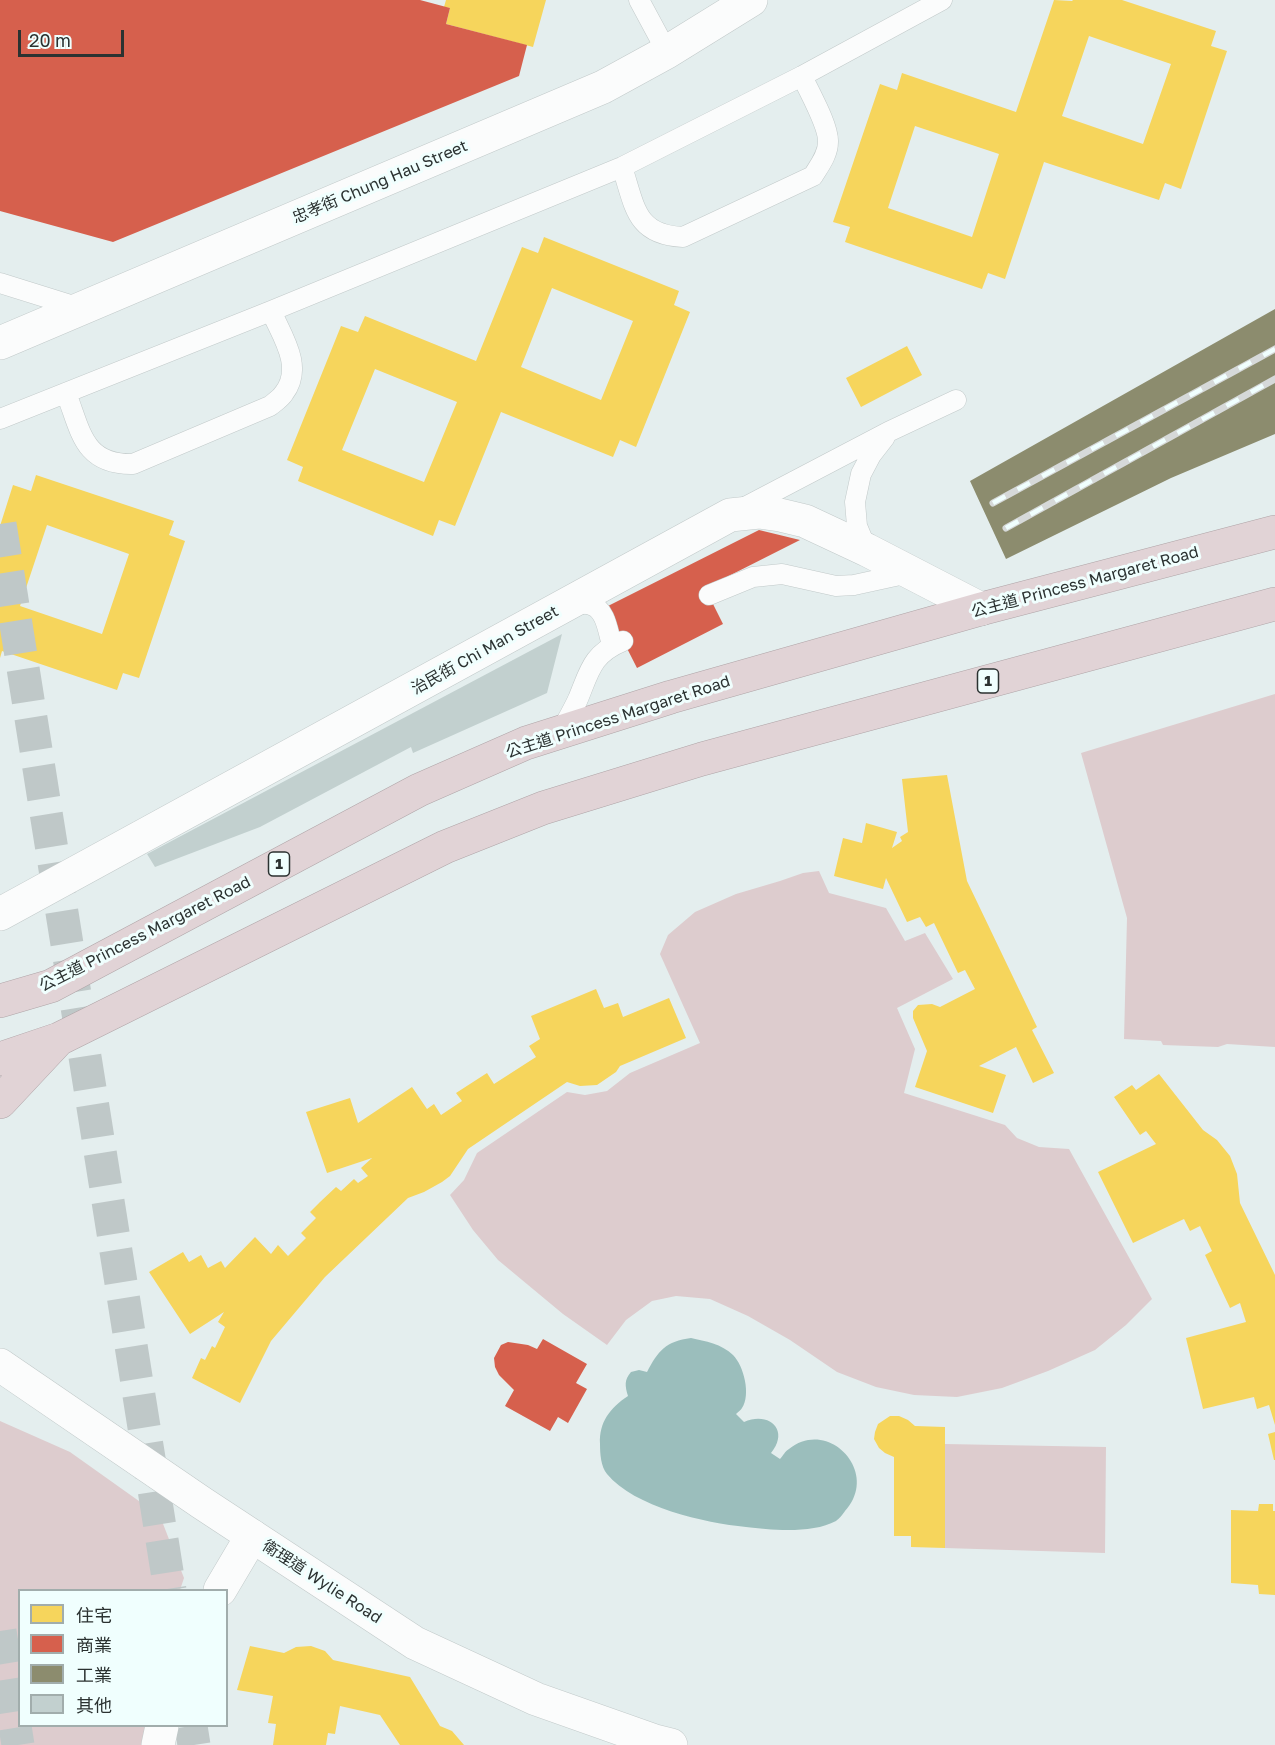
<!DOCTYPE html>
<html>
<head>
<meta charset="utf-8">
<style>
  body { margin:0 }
  #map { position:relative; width:1275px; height:1745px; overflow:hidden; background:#e4eeee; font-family:"Golos Text","Noto Sans TC",sans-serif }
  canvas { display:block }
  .legend { position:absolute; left:18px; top:1589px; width:210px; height:138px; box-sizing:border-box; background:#f0fffe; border:2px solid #a1adac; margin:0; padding:8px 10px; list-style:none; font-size:18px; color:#2b3231 }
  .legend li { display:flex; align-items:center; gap:12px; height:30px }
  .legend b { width:30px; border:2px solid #a1adac }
  .scale { position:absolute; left:18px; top:30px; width:106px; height:27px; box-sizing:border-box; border:3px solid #2b3231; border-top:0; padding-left:8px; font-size:18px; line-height:21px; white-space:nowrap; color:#2b3231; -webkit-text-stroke:4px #f0fffe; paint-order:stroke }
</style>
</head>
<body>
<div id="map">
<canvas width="1275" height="1745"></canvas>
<ul class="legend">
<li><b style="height:16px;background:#f6d55c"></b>住宅</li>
<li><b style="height:16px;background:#d6604d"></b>商業</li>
<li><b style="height:16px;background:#8c8c6e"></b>工業</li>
<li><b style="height:16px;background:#c2d0cf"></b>其他</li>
</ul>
<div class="scale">20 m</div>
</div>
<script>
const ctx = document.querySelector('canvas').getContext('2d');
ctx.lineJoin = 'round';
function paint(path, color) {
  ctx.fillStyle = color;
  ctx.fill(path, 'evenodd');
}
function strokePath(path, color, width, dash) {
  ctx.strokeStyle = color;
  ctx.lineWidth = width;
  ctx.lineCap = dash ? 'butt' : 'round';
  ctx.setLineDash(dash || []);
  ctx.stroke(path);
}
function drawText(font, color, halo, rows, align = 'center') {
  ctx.font = font + ' "Golos Text","Noto Sans TC",sans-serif';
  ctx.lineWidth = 6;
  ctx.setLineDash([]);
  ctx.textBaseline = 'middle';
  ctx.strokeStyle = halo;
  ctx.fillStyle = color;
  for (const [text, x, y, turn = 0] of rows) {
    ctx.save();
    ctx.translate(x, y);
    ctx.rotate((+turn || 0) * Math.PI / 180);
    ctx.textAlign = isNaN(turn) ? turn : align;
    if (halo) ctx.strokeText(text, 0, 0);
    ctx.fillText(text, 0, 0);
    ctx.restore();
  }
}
paint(new Path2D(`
  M 1275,694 L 1275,1047 L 1227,1044 L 1218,1047 L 1163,1045 L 1161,1041 L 1124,1039 L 1127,918 L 1081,753 Z
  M 819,871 L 829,893 L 886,908 L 905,941 L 925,933 L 953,979 L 897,1008 L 915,1049 L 904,1093 L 1005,1125 L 1017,1138 L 1039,1147 L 1069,1149 L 1152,1299 L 1126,1325 L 1095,1350 L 1048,1371 L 1002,1388 L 957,1397 L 914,1395 L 876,1387 L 837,1372 L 790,1340 L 748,1316 L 710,1299 L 676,1296 L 652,1301 L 626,1320 L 607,1345 L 563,1314 L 498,1260 L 473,1230 L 450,1195 L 464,1180 L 477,1153 L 567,1092 L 585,1095 L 607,1091 L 630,1073 L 700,1043 L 660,954 L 668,935 L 695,912 L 736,894 L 780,881 L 803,873 Z
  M 0,1421 L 70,1452 L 160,1516 L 184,1578 L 180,1590 L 20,1590 L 20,1726 L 147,1726 L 143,1745 L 0,1745 L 0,1661 L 1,1658 L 0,1657 Z
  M 945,1444 L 1106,1447 L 1105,1553 L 945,1548 Z`), '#ddccce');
paint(new Path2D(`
  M 691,1338 C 705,1341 722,1344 733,1355 C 744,1366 751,1395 742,1408 C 741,1410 738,1412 736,1414 L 744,1422 C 769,1411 790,1430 771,1453 L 780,1459 C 783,1456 785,1451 789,1449 C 828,1417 881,1472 845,1511 C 843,1514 839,1519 836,1521 C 812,1534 771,1530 746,1527 C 705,1523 634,1507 607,1474 C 601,1467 600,1454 600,1444 C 599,1422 610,1408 628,1396 C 625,1386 624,1380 631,1372 L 639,1370 L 647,1372 C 658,1351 666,1341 691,1338 Z`), '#9bbebc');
paint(new Path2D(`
  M 446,0 L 546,0 L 533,47 L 446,24 L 450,8 L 444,7 Z
  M 1054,0 L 1072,1 L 1073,0 L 1122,0 L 1216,31 L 1211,46 L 1227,51 L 1181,189 L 1165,183 L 1159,200 L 1044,162 L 1005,279 L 988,273 L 982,289 L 845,242 L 850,227 L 833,222 L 880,84 L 897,90 L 902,73 L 1016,112 ZM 1089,36 L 1171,64 L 1143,144 L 1062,116 ZM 915,126 L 999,154 L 972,237 L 888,208 Z
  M 544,237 L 679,291 L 674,305 L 690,312 L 636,447 L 620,440 L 613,457 L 501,412 L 455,526 L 439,520 L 433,536 L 298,481 L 303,467 L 287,460 L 341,326 L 358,332 L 365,316 L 476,361 L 522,247 L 538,253 ZM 552,288 L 633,321 L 601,400 L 521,367 ZM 375,369 L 457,402 L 424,482 L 342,450 Z
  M 907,346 L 922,375 L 861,407 L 846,378 Z
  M 36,475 L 174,521 L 169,535 L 185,541 L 139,678 L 123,673 L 117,690 L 2,651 L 0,658 L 0,526 L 13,485 L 31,491 ZM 47,525 L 129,554 L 102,634 L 20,606 Z
  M 947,775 L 967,881 L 1037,1027 L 1032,1030 L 1054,1073 L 1033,1083 L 1016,1047 L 979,1066 L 1006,1075 L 993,1113 L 915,1087 L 927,1051 L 913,1018 L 913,1011 L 918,1005 L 932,1004 L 940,1007 L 975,989 L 965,970 L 958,973 L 934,923 L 926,927 L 920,917 L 907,922 L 886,878 L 883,889 L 834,876 L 843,838 L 862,843 L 866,823 L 897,832 L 892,848 L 902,841 L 900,837 L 908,832 L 902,779 Z
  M 596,989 L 604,1008 L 618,1003 L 623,1017 L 669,998 L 686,1038 L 620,1066 L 616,1072 L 597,1085 L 580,1086 L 567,1082 L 468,1149 L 450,1176 L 442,1182 L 424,1192 L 408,1198 L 325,1277 L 271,1341 L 240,1403 L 192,1378 L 201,1358 L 205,1360 L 212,1346 L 215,1348 L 225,1327 L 218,1322 L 224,1312 L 190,1334 L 149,1272 L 183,1252 L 189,1262 L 201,1255 L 208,1268 L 221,1261 L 225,1268 L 255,1237 L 271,1254 L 278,1245 L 288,1256 L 306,1238 L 301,1233 L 316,1218 L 310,1212 L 320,1202 L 336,1187 L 341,1191 L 354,1179 L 358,1183 L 368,1176 L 361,1168 L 372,1158 L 327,1173 L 306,1112 L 350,1098 L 358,1123 L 412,1087 L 427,1109 L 434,1104 L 441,1115 L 462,1101 L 456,1093 L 487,1073 L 494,1084 L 536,1057 L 529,1046 L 540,1039 L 531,1016 Z
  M 1159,1074 L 1203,1130 L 1217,1140 L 1230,1156 L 1237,1174 L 1240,1203 L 1275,1275 L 1275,1425 L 1269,1405 L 1257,1409 L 1254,1397 L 1203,1409 L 1186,1338 L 1246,1322 L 1240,1303 L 1230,1308 L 1205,1255 L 1212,1251 L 1200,1226 L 1190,1231 L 1184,1219 L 1133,1243 L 1098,1172 L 1156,1144 L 1146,1131 L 1140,1135 L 1114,1097 L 1132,1085 L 1136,1090 Z
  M 890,1416 L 899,1416 L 908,1420 L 915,1426 L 945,1427 L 945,1548 L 911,1547 L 911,1536 L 894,1536 L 894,1457 L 885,1453 L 879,1448 L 874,1439 L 875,1432 L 878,1424 Z
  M 1275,1432 L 1275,1460 L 1274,1460 L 1268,1434 Z
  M 1259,1504 L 1273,1504 L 1273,1511 L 1275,1511 L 1275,1595 L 1259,1594 L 1258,1585 L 1231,1583 L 1231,1510 L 1258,1511 Z
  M 250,1646 L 284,1653 L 296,1647 L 311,1646 L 325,1651 L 333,1660 L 410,1677 L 440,1726 L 452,1731 L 464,1745 L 400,1745 L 380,1715 L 340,1706 L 335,1734 L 328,1733 L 326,1745 L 273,1745 L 276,1724 L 268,1723 L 273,1696 L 237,1690 Z`), '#f6d55c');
paint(new Path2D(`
  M 0,0 L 420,0 L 450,8 L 446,24 L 527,45 L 519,76 L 113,242 L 0,211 Z
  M 759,530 L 800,540 L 705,588 L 723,624 L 637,668 L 606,607 Z
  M 543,1339 L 587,1364 L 576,1383 L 587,1389 L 568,1423 L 558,1417 L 550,1431 L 505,1406 L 514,1390 L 499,1375 L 495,1367 L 494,1358 L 501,1345 L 508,1342 L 528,1345 L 537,1349 Z`), '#d6604d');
paint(new Path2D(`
  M 1275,309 L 1275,434 L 1171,478 L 1006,559 L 970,481 Z`), '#8c8c6e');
paint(new Path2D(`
  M 562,634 L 547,693 L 413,753 L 411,747 L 260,827 L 155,867 L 147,854 Z`), '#c2d0cf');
strokePath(new Path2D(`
  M 0,524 L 170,1590
  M 0,1631 L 18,1745
  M 191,1726 L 194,1745`), '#bfc8c8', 33, [33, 16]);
const lane = new Path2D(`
  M 639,0 L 667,52
  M 622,167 C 635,206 635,235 683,237 L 813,176 C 819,166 828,155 828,142 C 829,126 809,92 802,76
  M 0,283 L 80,308
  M 66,393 C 81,431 83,465 133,464 L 270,406 C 275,402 281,398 284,393 C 304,367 282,336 271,311
  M 0,419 L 271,311 L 622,167 L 802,76 L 942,0
  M 743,508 L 888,432 L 956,400
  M 867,550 L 857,526 L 855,502 L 861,474 L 871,455 L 885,437
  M 709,595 L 753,577 L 782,574 L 836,586 L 854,585 L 909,573
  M 571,603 C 577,604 585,603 591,605 C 606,609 608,632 612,645
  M 560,733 C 566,722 573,710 578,699 C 590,670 592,654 623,641`);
const street = new Path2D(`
  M 0,914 L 730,515 L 759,512 L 780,515 L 805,521 L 867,550 L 981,609
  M 220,1590 L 252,1536
  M 158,1745 L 162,1726`);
const secondary = new Path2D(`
  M 0,343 L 603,87 L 667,52 L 751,0
  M 0,1365 L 202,1503 L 415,1643 L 536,1699 L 655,1741 L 671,1745`);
const highway = new Path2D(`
  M 0,1001 L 51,986 L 419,790 L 526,743 L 671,697 L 981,609 L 1275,532
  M 0,1059 L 59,1039 L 445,847 L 543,808 L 702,759 L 1275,604
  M 0,1102 L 58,1040`);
strokePath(lane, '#c1c9c9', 21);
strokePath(street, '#c1c9c9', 34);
strokePath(secondary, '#c1c9c9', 34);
strokePath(highway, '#afa4a7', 34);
strokePath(lane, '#fbfcfc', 20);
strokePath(street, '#fbfcfc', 33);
strokePath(secondary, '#fbfcfc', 33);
strokePath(highway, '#e1d3d6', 33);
const rail = new Path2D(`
  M 993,503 L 1275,349
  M 1006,528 L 1275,379`);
strokePath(rail, '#d6d9d9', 7);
strokePath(rail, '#f0fffe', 4.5, [14]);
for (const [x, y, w] of [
  [988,681,21],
  [279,864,21]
]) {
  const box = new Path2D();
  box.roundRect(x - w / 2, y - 12, w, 24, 4.5);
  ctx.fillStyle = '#f0fffe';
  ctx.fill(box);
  strokePath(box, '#2b3231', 1.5);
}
drawText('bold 15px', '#2b3231', null, [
  ["1",988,681],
  ["1",279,864]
]);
drawText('16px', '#2b3231', '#f0fffe', [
  ["忠孝街 Chung Hau Street",380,182,-23],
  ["公主道 Princess Margaret Road",1085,582,-15],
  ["治民街 Chi Man Street",485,650,-29],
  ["公主道 Princess Margaret Road",618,717,-18],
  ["公主道 Princess Margaret Road",145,934,-27],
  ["衛理道 Wylie Road",322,1582,33]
]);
</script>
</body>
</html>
